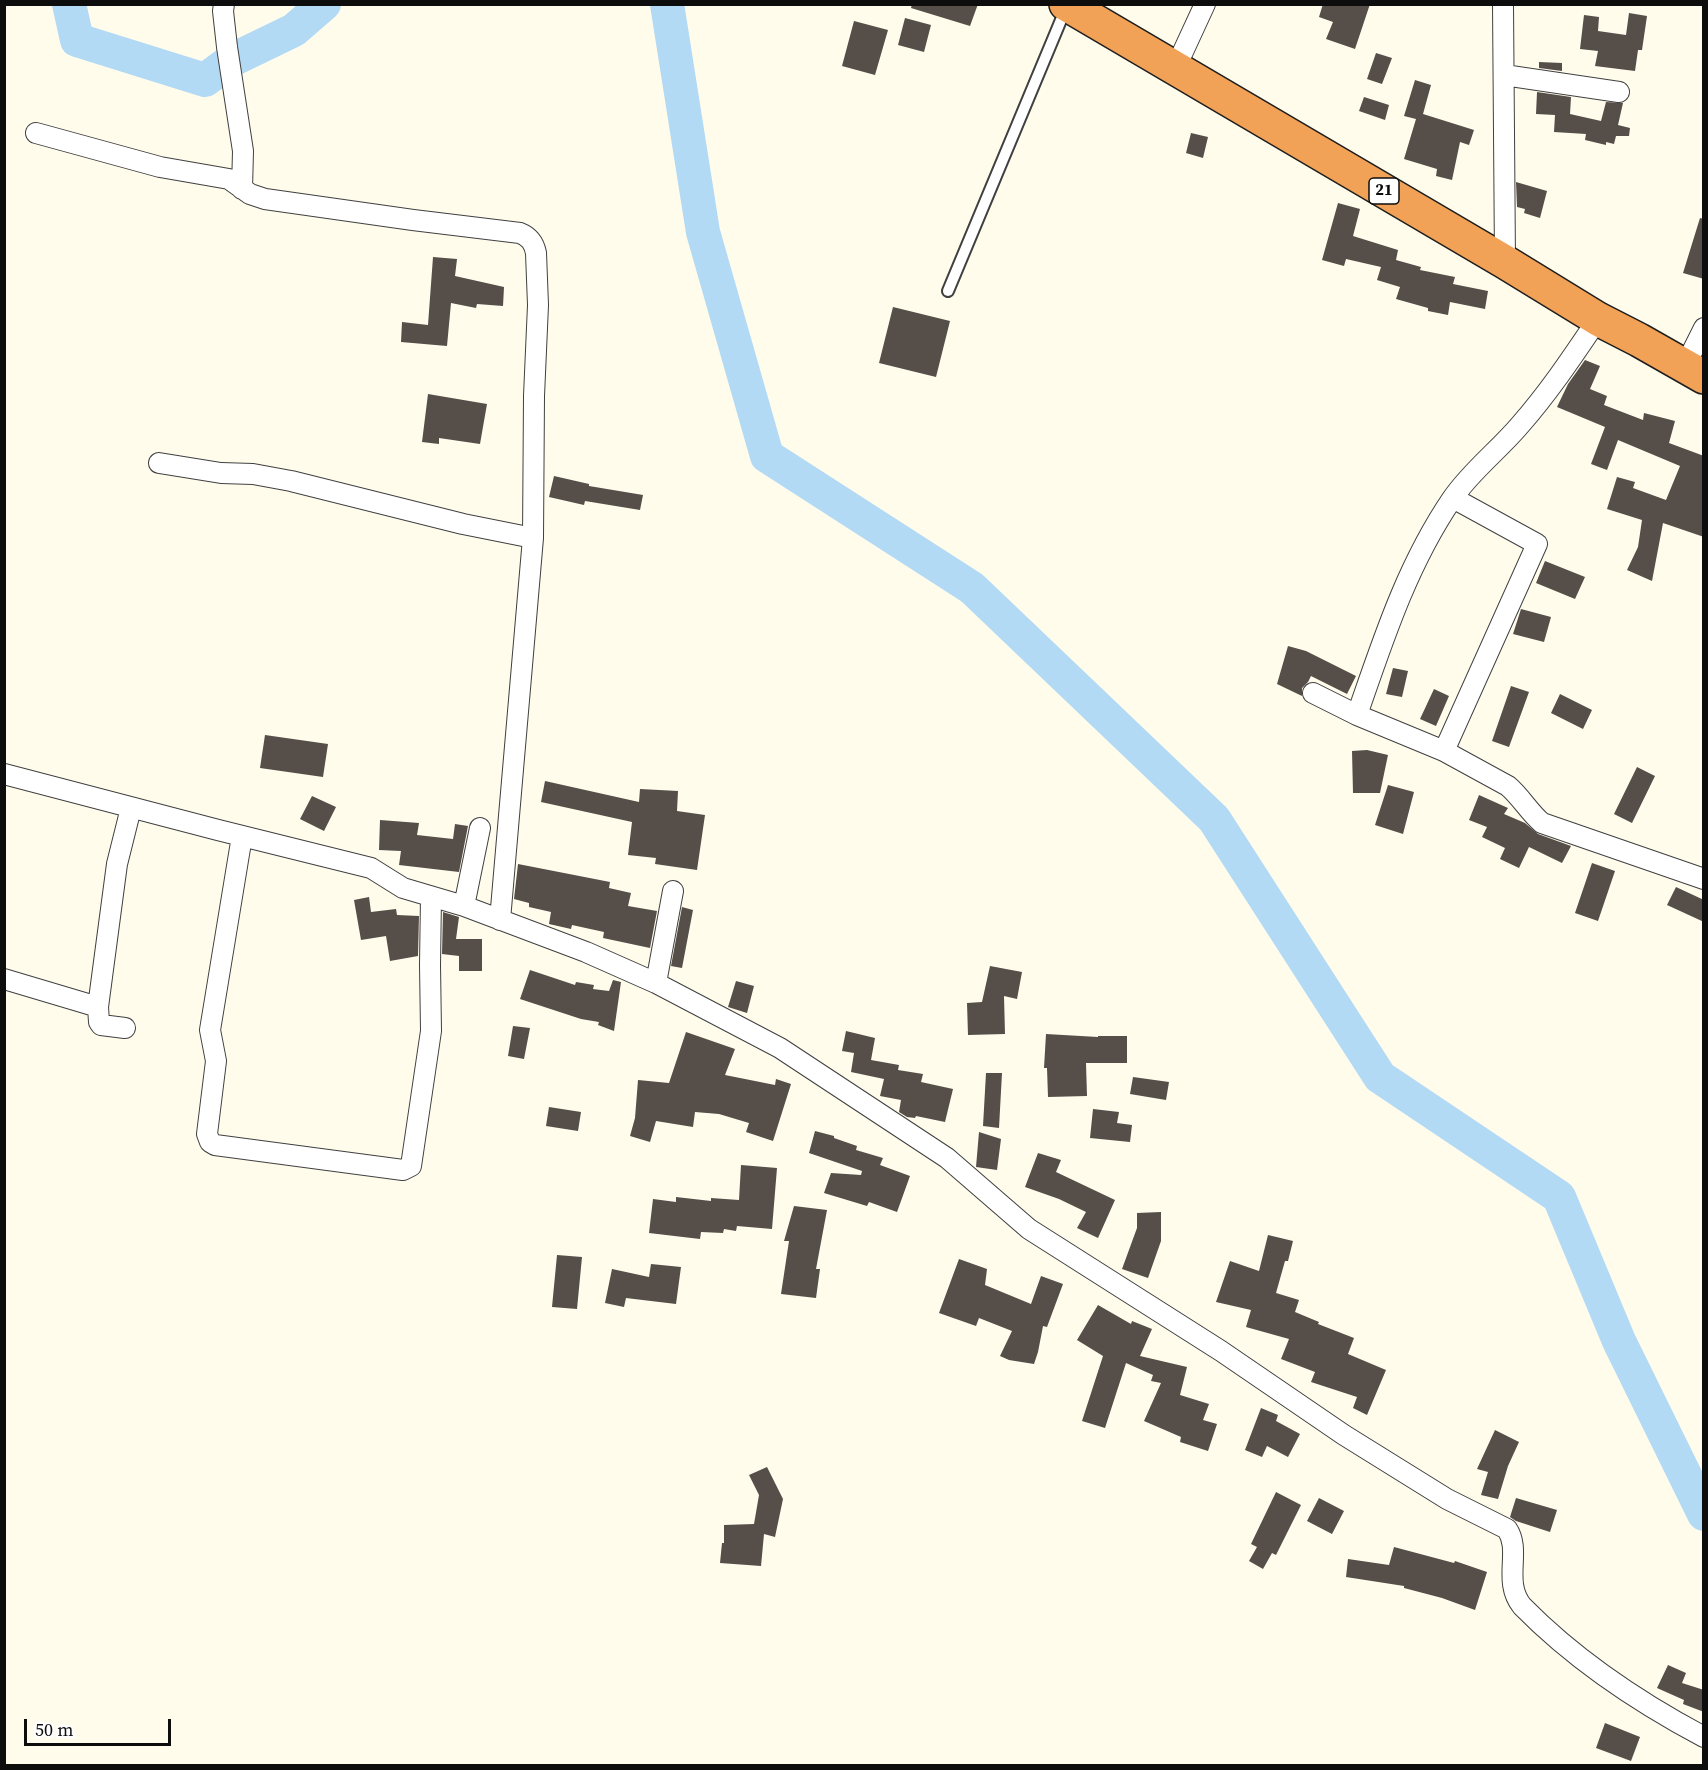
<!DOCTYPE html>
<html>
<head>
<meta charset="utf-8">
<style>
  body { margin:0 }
  #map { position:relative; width:1708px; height:1770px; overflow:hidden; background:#fffcec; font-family:"Source Serif 4",serif }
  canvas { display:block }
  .frame { position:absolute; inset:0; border:6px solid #0d0d0d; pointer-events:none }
  .scale { position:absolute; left:24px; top:1719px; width:147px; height:27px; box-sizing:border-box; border:3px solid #0d0d0d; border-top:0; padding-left:8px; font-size:18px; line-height:21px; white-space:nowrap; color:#0d0d0d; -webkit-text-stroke:4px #fff; paint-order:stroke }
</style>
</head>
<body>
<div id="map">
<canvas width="1708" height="1770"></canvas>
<div class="frame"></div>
<div class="scale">50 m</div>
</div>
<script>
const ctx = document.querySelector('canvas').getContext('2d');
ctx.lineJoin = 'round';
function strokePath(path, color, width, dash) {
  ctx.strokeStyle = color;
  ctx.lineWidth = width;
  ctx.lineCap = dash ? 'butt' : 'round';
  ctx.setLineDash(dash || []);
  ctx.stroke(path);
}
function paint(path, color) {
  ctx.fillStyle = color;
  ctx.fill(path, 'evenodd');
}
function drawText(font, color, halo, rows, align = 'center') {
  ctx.font = font + ' "Source Serif 4",serif';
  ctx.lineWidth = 6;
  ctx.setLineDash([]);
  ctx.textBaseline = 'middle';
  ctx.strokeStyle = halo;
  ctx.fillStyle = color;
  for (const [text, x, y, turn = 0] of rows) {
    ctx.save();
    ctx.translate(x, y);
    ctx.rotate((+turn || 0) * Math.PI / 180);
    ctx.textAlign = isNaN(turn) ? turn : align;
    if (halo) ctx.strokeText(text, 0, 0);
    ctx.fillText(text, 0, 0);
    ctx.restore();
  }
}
strokePath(new Path2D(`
  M 69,4 L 77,40 L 205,80 L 232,60 L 294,30 L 324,4
  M 667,4 L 703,232 L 767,456 L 972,588 L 1214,819 L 1380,1077 L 1559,1197 L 1619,1341 L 1704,1514`), '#b2daf5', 34);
paint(new Path2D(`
  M 912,4 L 978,4 L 970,26 L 911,8 Z
  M 1323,4 L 1370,4 L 1355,49 L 1326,39 L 1333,22 L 1319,17 Z
  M 1629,13 L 1647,16 L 1642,50 L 1638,50 L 1635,71 L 1595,66 L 1598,51 L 1580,49 L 1584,15 L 1599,17 L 1598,31 L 1626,35 Z
  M 905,18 L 931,25 L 924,52 L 898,45 Z
  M 854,21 L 888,30 L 875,75 L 842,66 Z
  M 1376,53 L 1392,58 L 1382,84 L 1367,79 Z
  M 1539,62 L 1562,63 L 1562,71 L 1539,68 Z
  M 1415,80 L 1431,85 L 1423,114 L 1474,130 L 1469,145 L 1460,142 L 1452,180 L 1436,176 L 1437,169 L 1404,159 L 1416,119 L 1404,116 Z
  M 1537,92 L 1571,97 L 1570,114 L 1601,121 L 1606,102 L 1623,103 L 1618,125 L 1630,128 L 1629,136 L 1616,136 L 1614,144 L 1606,142 L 1606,145 L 1585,140 L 1586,134 L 1554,132 L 1555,115 L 1536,114 Z
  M 1364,97 L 1389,105 L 1385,120 L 1359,111 Z
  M 1191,133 L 1208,137 L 1203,158 L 1186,153 Z
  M 1516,182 L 1547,191 L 1540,218 L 1524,213 L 1525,209 L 1517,207 Z
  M 1338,203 L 1360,209 L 1353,236 L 1398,250 L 1396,260 L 1421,267 L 1420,270 L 1455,277 L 1453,284 L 1488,291 L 1485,309 L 1450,302 L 1448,315 L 1428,311 L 1428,308 L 1396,299 L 1400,287 L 1377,280 L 1381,267 L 1346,259 L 1344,266 L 1322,260 Z
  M 1700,218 L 1704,219 L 1704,279 L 1683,273 Z
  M 433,257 L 457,259 L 455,276 L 504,287 L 503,306 L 477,304 L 476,308 L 451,303 L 447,346 L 401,342 L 402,322 L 428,325 Z
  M 893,307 L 950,321 L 936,377 L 879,363 Z
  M 1585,360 L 1600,366 L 1590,389 L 1607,396 L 1604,405 L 1643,420 L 1644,413 L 1675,421 L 1669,443 L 1704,456 L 1704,537 L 1663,523 L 1652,581 L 1627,570 L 1638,547 L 1642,520 L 1607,509 L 1617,477 L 1635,482 L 1633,488 L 1666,500 L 1680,466 L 1618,440 L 1607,470 L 1591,464 L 1605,427 L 1557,407 L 1568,384 Z
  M 428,394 L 487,404 L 480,444 L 439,438 L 439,444 L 422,442 Z
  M 554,476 L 589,484 L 589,486 L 643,495 L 640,510 L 585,501 L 584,505 L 549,497 Z
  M 1545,561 L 1585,577 L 1575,599 L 1536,583 Z
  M 1521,609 L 1551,617 L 1544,642 L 1513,634 Z
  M 1288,646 L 1306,651 L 1356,676 L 1347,694 L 1311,676 L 1308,682 L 1302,688 L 1302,696 L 1277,684 Z
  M 1393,668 L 1408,671 L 1402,697 L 1386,694 Z
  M 1511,686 L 1529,692 L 1509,747 L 1492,741 Z
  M 1434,689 L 1449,696 L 1436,726 L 1420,719 Z
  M 1560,694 L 1592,710 L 1583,729 L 1551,713 Z
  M 265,735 L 328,744 L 323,777 L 260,768 Z
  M 1367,750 L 1388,755 L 1380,793 L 1353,793 L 1352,751 Z
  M 1637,767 L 1655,776 L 1632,823 L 1614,814 Z
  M 545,781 L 639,802 L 640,789 L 678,791 L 677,811 L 705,815 L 697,870 L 655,864 L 656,858 L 628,855 L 632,822 L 541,802 Z
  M 1388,785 L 1414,792 L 1403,834 L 1375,825 Z
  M 1479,795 L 1508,808 L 1504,814 L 1525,823 L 1538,834 L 1571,846 L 1562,863 L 1529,847 L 1519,868 L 1500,859 L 1505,848 L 1482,837 L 1487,827 L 1469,820 Z
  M 312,796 L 336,807 L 324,831 L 300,819 Z
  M 380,820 L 419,823 L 417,835 L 453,839 L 455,824 L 468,826 L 459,872 L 399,865 L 401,851 L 379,850 Z
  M 1592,863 L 1615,871 L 1598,921 L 1575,913 Z
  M 518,864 L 610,882 L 609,888 L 631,893 L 628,906 L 657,911 L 650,948 L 603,938 L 604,932 L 572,925 L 571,929 L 549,924 L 551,912 L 529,907 L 529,903 L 514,899 Z
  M 1676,887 L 1704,900 L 1704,922 L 1667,905 Z
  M 369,897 L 371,912 L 396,909 L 397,915 L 419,916 L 418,956 L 390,961 L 386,936 L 361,940 L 354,900 Z
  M 682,907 L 693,910 L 682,968 L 671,966 Z
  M 443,912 L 459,917 L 456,939 L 482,939 L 482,971 L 459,971 L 459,956 L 442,954 Z
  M 990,966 L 1022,972 L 1017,999 L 1004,996 L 1005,1034 L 968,1035 L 967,1003 L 982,1002 Z
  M 530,970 L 575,985 L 576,982 L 594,985 L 593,989 L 609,991 L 613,980 L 621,982 L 614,1031 L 598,1025 L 599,1022 L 581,1019 L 520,999 Z
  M 736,981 L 754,986 L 747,1013 L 728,1007 Z
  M 513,1026 L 530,1028 L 524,1059 L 508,1056 Z
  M 846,1031 L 875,1038 L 871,1060 L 899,1065 L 898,1070 L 923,1074 L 921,1082 L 953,1089 L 945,1122 L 916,1116 L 915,1118 L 907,1117 L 899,1112 L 901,1100 L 880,1096 L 884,1079 L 851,1072 L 854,1053 L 842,1051 Z
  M 686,1032 L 735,1049 L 725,1075 L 775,1085 L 776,1079 L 791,1084 L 773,1141 L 746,1132 L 749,1123 L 719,1114 L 695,1112 L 693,1127 L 656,1121 L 650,1142 L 630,1136 L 635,1118 L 638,1080 L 669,1083 Z
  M 1046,1034 L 1098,1037 L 1098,1036 L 1127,1036 L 1127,1063 L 1086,1063 L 1087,1096 L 1048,1097 L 1047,1068 L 1044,1068 Z
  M 986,1073 L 1002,1073 L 999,1128 L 983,1126 Z
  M 1133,1077 L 1169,1082 L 1166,1100 L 1130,1094 Z
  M 549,1107 L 581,1112 L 578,1131 L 546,1126 Z
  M 1093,1109 L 1119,1112 L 1117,1123 L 1132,1125 L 1130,1142 L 1090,1138 Z
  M 815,1131 L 834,1136 L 834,1138 L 857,1146 L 856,1150 L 883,1158 L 880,1165 L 910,1176 L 897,1212 L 869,1202 L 867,1206 L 824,1193 L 831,1173 L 861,1175 L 862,1171 L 809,1153 Z
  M 979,1132 L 1001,1139 L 997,1170 L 976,1167 Z
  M 1038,1153 L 1061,1160 L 1056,1172 L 1115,1200 L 1098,1238 L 1077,1228 L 1086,1212 L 1059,1199 L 1025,1187 Z
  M 741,1165 L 777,1168 L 772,1229 L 737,1226 L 736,1231 L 724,1229 L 723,1233 L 701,1232 L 700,1239 L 649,1233 L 653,1199 L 676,1202 L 676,1197 L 711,1201 L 711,1198 L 739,1200 Z
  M 794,1206 L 827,1210 L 816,1269 L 820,1269 L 816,1298 L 781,1294 L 789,1241 L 784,1241 Z
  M 1161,1212 L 1161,1241 L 1148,1278 L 1122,1269 L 1137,1228 L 1137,1213 Z
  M 1268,1235 L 1293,1241 L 1288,1261 L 1285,1261 L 1276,1293 L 1299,1300 L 1295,1312 L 1319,1322 L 1318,1324 L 1354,1338 L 1348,1354 L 1386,1370 L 1367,1415 L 1353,1408 L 1357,1397 L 1311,1382 L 1315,1372 L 1281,1359 L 1289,1339 L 1246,1327 L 1251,1310 L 1216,1302 L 1230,1261 L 1259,1271 Z
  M 557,1255 L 582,1257 L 577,1309 L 552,1307 Z
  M 959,1259 L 987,1269 L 985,1285 L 1031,1304 L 1041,1276 L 1063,1284 L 1047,1327 L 1043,1326 L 1038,1352 L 1034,1364 L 1009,1360 L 1000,1356 L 1012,1331 L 979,1318 L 976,1326 L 939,1313 Z
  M 651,1264 L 681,1267 L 676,1304 L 626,1298 L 624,1307 L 605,1303 L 612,1269 L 649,1277 Z
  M 1098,1305 L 1131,1324 L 1132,1321 L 1152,1329 L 1140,1356 L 1187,1367 L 1180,1395 L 1209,1404 L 1203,1420 L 1217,1424 L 1208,1451 L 1180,1442 L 1181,1437 L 1144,1421 L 1161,1383 L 1151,1381 L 1153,1375 L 1126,1363 L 1105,1428 L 1082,1421 L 1103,1356 L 1077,1340 Z
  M 1261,1408 L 1278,1415 L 1276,1421 L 1300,1434 L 1288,1457 L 1267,1446 L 1262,1457 L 1245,1450 Z
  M 1495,1430 L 1519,1442 L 1508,1466 L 1498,1499 L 1481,1495 L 1488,1472 L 1477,1469 Z
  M 767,1467 L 783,1499 L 775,1537 L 764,1534 L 761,1566 L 720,1563 L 722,1543 L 724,1543 L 724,1525 L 754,1524 L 759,1495 L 749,1475 Z
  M 1276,1492 L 1301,1505 L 1276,1555 L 1272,1553 L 1263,1569 L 1249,1561 L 1257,1547 L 1251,1544 Z
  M 1319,1498 L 1344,1511 L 1332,1534 L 1307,1521 Z
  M 1516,1498 L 1557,1510 L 1550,1532 L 1516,1521 L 1510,1517 Z
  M 1394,1547 L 1454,1563 L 1455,1561 L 1487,1572 L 1475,1610 L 1442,1598 L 1404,1588 L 1404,1586 L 1346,1577 L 1348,1559 L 1389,1565 Z
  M 1668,1665 L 1686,1673 L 1682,1683 L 1704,1690 L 1704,1712 L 1683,1704 L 1684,1700 L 1657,1688 Z
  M 1605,1723 L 1640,1737 L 1631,1761 L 1596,1748 Z`), '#554e49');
const lane = new Path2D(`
  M 948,291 L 1066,8`);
const street = new Path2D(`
  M 224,4 L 223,11 L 227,47 L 243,151 L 242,189
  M 1503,4 L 1505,262
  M 1175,69 L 1205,4
  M 1504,75 L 1619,92
  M 36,133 L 160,167 L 229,179 L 250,194 L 265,199 L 413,220 L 520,233 C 530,237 534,243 536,253 L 538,305 L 534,396 L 533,538 L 500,920
  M 1685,366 L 1704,328
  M 159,463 L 221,473 L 253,474 L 291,481 L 463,524 L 533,538
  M 1313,693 L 1357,715 L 1444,751 L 1508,786 C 1521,797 1529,812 1542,823 L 1704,879
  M 1357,715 C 1383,640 1407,565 1452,499 C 1471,471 1498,451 1520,425 C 1549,392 1573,356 1598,319
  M 1444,751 L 1537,544 L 1453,498
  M 4,774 L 218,830 L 371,868 L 403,888 L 464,906 L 586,952 L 656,983 L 780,1048 L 947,1158 L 1029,1229 L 1221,1351 L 1344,1435 L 1447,1499 L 1507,1529 C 1522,1551 1502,1581 1522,1606 C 1574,1659 1638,1702 1704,1737
  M 242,836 L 210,1030 L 216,1061 L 207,1134 L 210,1142 L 215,1145 L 403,1170 L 411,1166 L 431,1031 L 430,965 L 431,897
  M 464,906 L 480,828
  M 4,979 L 98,1007 L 117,864 L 131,808
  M 656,983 L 673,891
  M 98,1007 L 99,1022 L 101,1025 L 125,1028`);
const highway = new Path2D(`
  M 1066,4 L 1505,262 L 1598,319 L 1639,340 L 1704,377`);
strokePath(lane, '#404040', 14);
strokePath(street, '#404040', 22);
strokePath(highway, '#1e1e1e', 36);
strokePath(lane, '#fff', 10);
strokePath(street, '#fff', 20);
strokePath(highway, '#f2a257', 33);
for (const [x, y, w] of [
  [1384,191,30]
]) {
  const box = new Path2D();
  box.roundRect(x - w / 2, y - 13, w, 26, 4.5);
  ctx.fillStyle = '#fff';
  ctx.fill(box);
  strokePath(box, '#0d0d0d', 1.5);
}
drawText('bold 16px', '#0d0d0d', null, [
  ["21",1384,191]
]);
</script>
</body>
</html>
